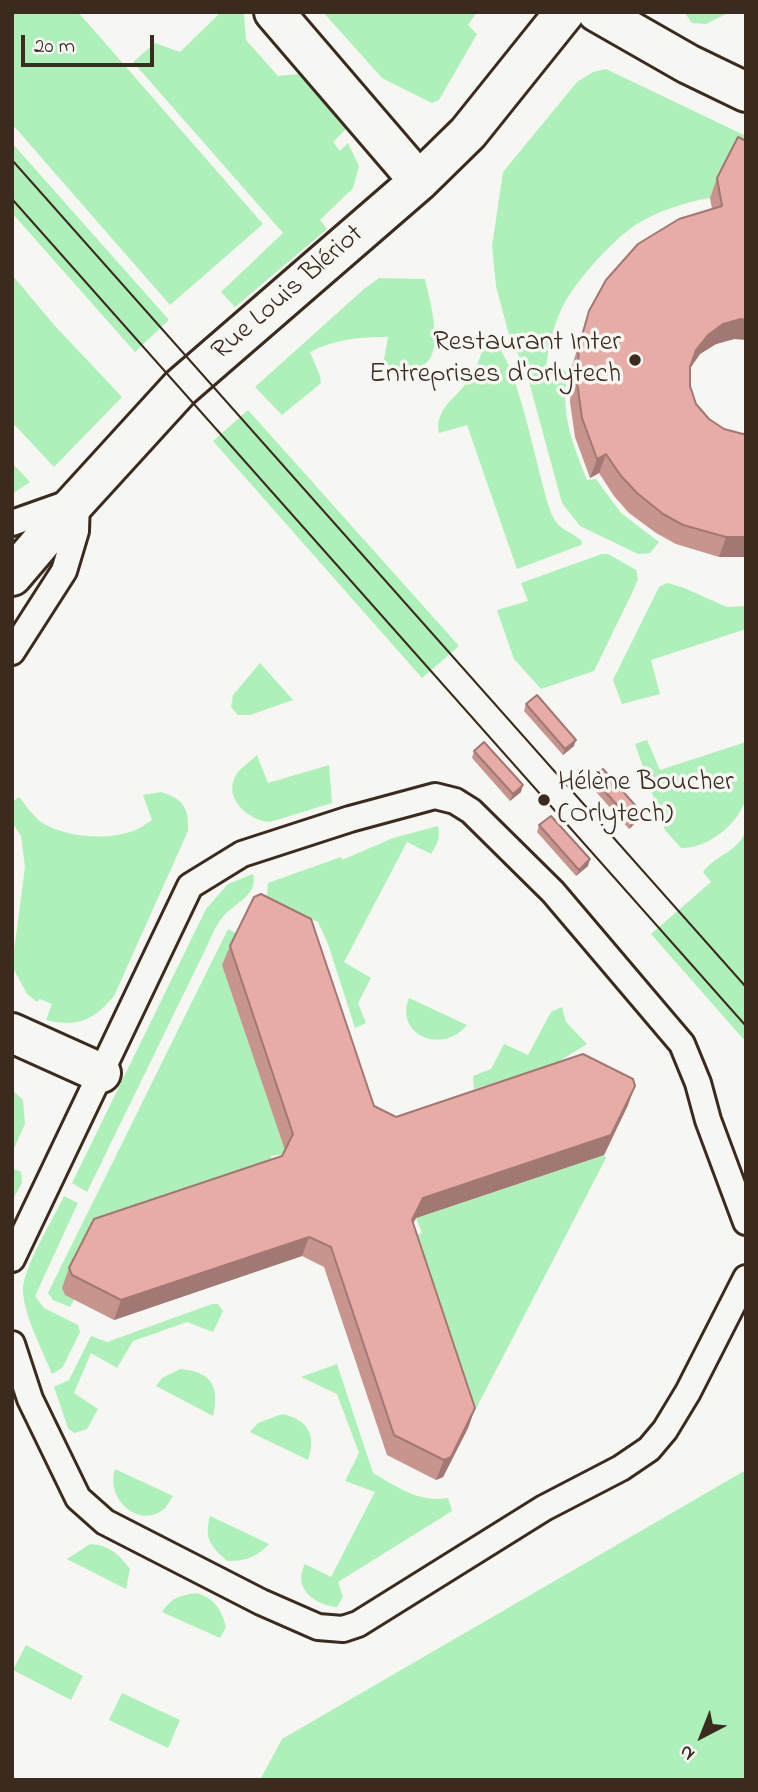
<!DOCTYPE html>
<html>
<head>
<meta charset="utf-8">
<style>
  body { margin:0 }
  #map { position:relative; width:758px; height:1792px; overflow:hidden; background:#f6f6f2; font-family:"Indie Flower",sans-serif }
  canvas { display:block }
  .frame { position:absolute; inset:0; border:14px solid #3b2a1e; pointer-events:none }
  .north { position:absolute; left:667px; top:1701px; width:70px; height:70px; -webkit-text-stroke:5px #f6f6f2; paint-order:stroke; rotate:222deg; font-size:19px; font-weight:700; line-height:28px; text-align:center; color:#3b2a1e }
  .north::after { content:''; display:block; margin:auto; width:24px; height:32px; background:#3b2a1e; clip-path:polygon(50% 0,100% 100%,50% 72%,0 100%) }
  .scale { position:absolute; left:21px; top:35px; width:133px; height:32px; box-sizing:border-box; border:4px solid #3b2a1e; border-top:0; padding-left:9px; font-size:21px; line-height:24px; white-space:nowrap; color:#3b2a1e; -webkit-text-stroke:5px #f6f6f2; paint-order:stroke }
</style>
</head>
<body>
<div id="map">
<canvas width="758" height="1792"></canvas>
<div class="frame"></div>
<div class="north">N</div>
<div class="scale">20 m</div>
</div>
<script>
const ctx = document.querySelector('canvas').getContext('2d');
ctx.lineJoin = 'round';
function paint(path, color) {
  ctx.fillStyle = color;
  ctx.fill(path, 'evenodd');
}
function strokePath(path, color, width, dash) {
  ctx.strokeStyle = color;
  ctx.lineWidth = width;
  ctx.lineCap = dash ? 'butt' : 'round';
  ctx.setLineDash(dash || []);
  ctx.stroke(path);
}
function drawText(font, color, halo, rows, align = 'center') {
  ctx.font = font + ' "Indie Flower",sans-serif';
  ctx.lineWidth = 7;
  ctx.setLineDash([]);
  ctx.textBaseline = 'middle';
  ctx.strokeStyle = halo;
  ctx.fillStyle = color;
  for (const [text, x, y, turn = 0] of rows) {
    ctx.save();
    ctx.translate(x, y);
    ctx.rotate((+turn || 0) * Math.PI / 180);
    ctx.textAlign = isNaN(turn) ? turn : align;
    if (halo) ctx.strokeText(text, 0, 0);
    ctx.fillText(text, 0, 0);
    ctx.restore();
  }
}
paint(new Path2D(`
  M 12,12 L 78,12 L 263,224 L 170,305 L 12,124 Z
  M 221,12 L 244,14 L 246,40 L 278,76 L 299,74 L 306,76 L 349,126 L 333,142 L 340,151 L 348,143 L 359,166 L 353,188 L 320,220 L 327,229 L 235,307 L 221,292 L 283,233 L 133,62 L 155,43 L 180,52 Z
  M 323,12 L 477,12 L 468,25 L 477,34 L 439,100 L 432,103 L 382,78 Z
  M 684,12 L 730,12 L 706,24 L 692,23 Z
  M 606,69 L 746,136 L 746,142 L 710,198 C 685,202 655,212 634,226 C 613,240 577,280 565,302 C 554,322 548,346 546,369 L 567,371 C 561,416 571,439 587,480 L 596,479 L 621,513 L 659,542 L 650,553 L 638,554 L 580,526 L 562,503 L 526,371 L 509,335 L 496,286 L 492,246 L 503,172 L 577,82 L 593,72 Z
  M 12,143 L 169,320 L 135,352 L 12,213 Z
  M 13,276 L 55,326 L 122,397 L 54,467 L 12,422 Z
  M 379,278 L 425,279 C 429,298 447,357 421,366 C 410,370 394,367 383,365 L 388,337 C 360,337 335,339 310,352 L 320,376 L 321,383 L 282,415 L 255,387 L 364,289 Z
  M 489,339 C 518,349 538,485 553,517 C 558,529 573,533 582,541 L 581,545 L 517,569 L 467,425 L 439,433 C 434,410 455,399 467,382 C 475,371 481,356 485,342 Z
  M 248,410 L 459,646 L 422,678 L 213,441 Z
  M 12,463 L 30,482 L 12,494 Z
  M 602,554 L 608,554 L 636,570 L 638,579 L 632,593 L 594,671 L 541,689 L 514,659 L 497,610 L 528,601 L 521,583 Z
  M 667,583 L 684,588 L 727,607 L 746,606 L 746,629 L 651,660 L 660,694 L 622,704 L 613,680 L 659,587 Z
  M 260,663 L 293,700 L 250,715 L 238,715 L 231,707 L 233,695 Z
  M 647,740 L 660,770 L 746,742 C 746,759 749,780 746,797 C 740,824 707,849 681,848 L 665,830 L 635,744 Z
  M 257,755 L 268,783 L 329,765 L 332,803 L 270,822 C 249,821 222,798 236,775 C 241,767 250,762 257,755 Z
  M 161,792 C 183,799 189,807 188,831 L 114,996 C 94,1020 77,1028 46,1020 L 52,1004 L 40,999 L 37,1002 L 27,994 L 12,966 L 25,867 L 21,836 L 12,822 L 12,802 L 19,797 C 25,804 33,816 41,822 C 64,837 106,841 133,831 C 139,829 146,824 152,820 L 143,795 Z
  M 438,826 C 441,838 437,844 431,854 L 407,842 L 344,962 L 371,978 L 358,1003 L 366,1023 L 355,1028 L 328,944 L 318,922 L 267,896 L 268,883 L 341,857 L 342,860 L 393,838 Z
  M 746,830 L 746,1042 L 651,934 L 711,882 L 703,872 C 717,853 737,854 746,830 Z
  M 253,874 C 259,896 233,903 222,918 C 216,925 212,935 208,944 L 87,1192 L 72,1183 L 206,909 L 228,884 Z
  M 228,929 L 238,934 L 286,1154 L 271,1156 L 275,1175 L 74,1300 L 70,1307 L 53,1300 L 48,1293 Z
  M 409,998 L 467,1025 C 442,1056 394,1034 409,998 Z
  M 562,1007 L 566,1022 L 587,1044 L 553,1065 L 474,1089 L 473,1076 L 491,1069 L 504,1044 L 528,1055 L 551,1012 Z
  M 12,1090 L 23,1100 L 25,1124 L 12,1153 Z
  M 604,1155 L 606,1158 L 467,1426 L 405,1240 L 422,1233 L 416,1218 Z
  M 12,1168 L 21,1172 L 22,1183 L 12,1201 Z
  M 64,1196 L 78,1203 L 35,1296 L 44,1308 L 78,1325 L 80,1332 L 63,1367 L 52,1374 C 43,1351 24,1316 23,1291 C 22,1269 54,1218 64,1196 Z
  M 212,1304 L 218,1304 L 223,1311 L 213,1332 L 187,1322 L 133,1341 L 117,1368 L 91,1353 L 74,1393 L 98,1409 L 87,1429 L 74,1433 L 68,1428 L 54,1387 L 69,1380 L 91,1336 L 107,1342 Z
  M 337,1364 L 373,1473 C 397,1487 419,1503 448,1498 L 452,1511 L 338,1582 L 343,1597 L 337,1607 C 315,1605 292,1589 305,1564 L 331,1577 L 375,1492 L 345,1481 L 359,1453 L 337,1394 L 301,1377 Z
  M 180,1369 C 211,1372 220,1385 213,1416 L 156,1386 L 162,1378 Z
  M 282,1414 C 308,1419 317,1436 308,1460 L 250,1432 L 258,1423 Z
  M 115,1469 L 173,1496 C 170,1500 167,1507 163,1510 C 139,1528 105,1500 115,1469 Z
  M 746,1470 L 746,1780 L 260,1780 L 282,1739 Z
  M 210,1516 L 269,1544 C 257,1557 244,1562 227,1561 C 210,1545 204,1539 210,1516 Z
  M 90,1544 C 109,1545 119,1554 130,1569 L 126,1589 L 67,1559 Z
  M 197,1593 C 215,1599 221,1609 226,1627 L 220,1638 L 162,1612 C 171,1598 181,1595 197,1593 Z
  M 26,1645 L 83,1676 L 71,1700 L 13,1670 Z
  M 122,1693 L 180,1720 L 168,1748 L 109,1720 Z`), '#aef0b9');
const lane = new Path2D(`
  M 12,523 L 77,500 L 76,531 L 64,571 L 12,652
  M 12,1259 L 190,886 L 242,854 L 350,819 L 435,796 L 455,801 L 471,811 L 553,892 L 682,1044 L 698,1083 L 708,1120 L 746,1222
  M 12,1344 L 30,1399 L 78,1498 L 105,1522 L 261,1602 L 318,1627 L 343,1629 L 358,1624 L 544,1508 L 621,1468 L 649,1449 L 665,1430 L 688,1392 L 746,1278`);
const street = new Path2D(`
  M 274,12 L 419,181
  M 597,12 L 688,64 L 746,92
  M 12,576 L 65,514 L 180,388 L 419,181 L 468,133 L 565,12
  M 12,1033 L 101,1073`);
strokePath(lane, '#3b2a1e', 30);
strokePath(street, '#3b2a1e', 44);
strokePath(lane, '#f6f6f2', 24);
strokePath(street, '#f6f6f2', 38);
strokePath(new Path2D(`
  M 12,160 L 746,987
  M 12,199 L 746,1026`), '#3b2a1e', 2);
paint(new Path2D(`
  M 738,137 L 734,339 L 716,344 L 700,354 L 690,368 L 690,386 L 696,404 L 709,419 L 724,429 L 743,434 L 746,433 L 746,557 L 719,557 L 676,544 L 656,533 L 629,513 L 614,496 L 599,473 L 590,478 L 575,437 L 570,402 L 572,366 L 589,311 L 712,209 L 710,198 L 717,178 Z
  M 526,704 L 574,746 L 563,755 L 524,711 Z
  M 474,751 L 521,792 L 510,801 L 472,758 Z
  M 593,778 L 639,820 L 629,829 L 590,785 Z
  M 539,825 L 588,866 L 576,876 L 537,832 Z
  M 230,946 L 374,1106 L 396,1117 L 628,1105 L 604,1155 L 416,1218 L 413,1223 L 475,1408 L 468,1428 L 443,1477 L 436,1480 L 387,1455 L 324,1267 L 302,1256 L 114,1320 L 65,1295 L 62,1288 L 69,1268 L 282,1156 L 285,1150 L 222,965 Z`), '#c7948e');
paint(new Path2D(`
  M 741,319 L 746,320 L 746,340 L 734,339 L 716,344 L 700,354 L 689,370 L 696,350 L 708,335 L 723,324 Z
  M 606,454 L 599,473 L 590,478 L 597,459 Z
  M 726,537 L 746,537 L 746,557 L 719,557 Z
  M 576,740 L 574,746 L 563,755 L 565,749 Z
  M 523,785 L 521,792 L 510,801 L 513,794 Z
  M 642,813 L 639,820 L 629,829 L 632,822 Z
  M 590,859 L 588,866 L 576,876 L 579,870 Z
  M 635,1086 L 628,1105 L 604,1155 L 416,1218 L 405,1240 L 412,1220 L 423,1198 Z
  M 309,1237 L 302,1256 L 114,1320 L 121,1300 Z
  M 475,1408 L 468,1428 L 443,1477 L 436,1480 L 444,1460 Z`), '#a27874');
const building = new Path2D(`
  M 738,137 L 746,141 L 746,320 L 741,319 L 723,324 L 708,335 L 696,350 L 690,367 L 690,386 L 696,404 L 709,419 L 724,429 L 743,434 L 746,433 L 746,537 L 726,537 L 683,525 L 663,514 L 637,493 L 621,476 L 606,454 L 597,459 L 582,418 L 577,382 L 579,346 L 589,311 L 606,280 L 638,244 L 679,219 L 722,206 L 717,178 Z
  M 537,695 L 576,740 L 565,749 L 526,704 Z
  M 484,742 L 523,785 L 513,794 L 474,751 Z
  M 603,769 L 642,813 L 632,822 L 593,778 Z
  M 551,816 L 590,859 L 579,870 L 539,825 Z
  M 261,894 L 311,919 L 374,1106 L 396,1117 L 583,1054 L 633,1079 L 635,1086 L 611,1135 L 423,1198 L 412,1220 L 475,1408 L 451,1457 L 444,1460 L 394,1435 L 331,1247 L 309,1237 L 121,1300 L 72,1275 L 69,1268 L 94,1219 L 282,1156 L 293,1134 L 230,946 L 254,897 Z`);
paint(building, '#e7aca5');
strokePath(building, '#a27874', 2);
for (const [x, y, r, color] of [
  [635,360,7,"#3b2a1e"],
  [544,800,7,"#3b2a1e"]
]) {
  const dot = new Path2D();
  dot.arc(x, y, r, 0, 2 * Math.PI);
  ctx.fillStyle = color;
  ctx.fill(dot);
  strokePath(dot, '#f6f6f2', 2.5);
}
drawText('28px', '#3b2a1e', '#f6f6f2', [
  ["Rue Louis Blériot",289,294,-41]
]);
drawText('28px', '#3b2a1e', '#f6f6f2', [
  ["Restaurant Inter",621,344],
  ["Entreprises d'Orlytech",621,376],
  ["Hélène Boucher",558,784,"left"],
  ["(Orlytech)",558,816,"left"]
], 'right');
</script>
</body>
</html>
